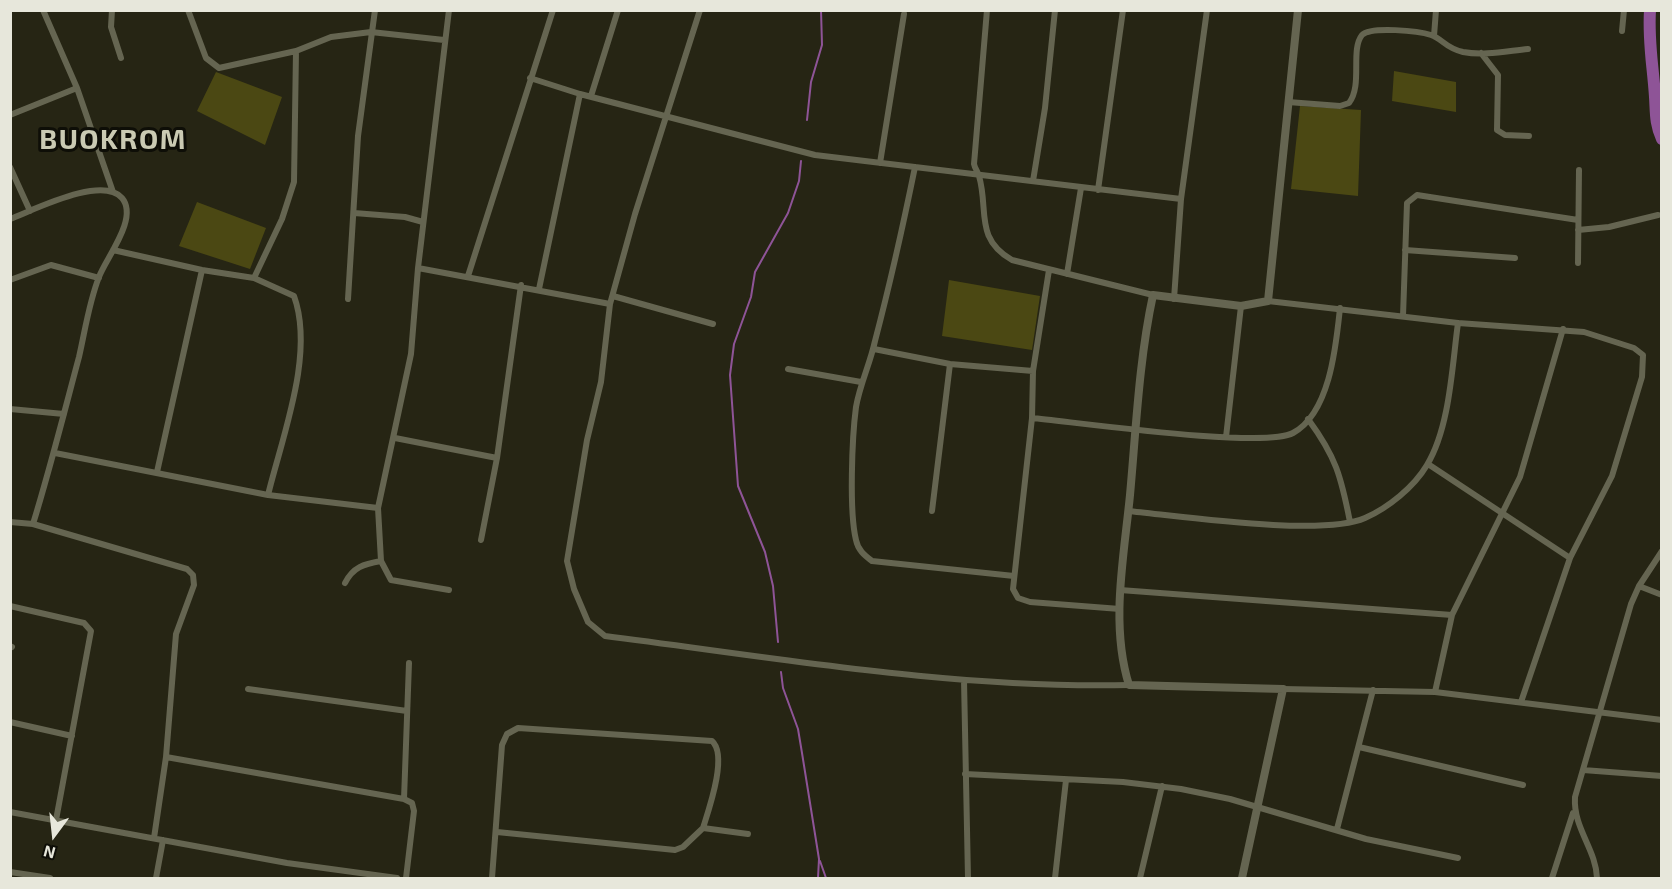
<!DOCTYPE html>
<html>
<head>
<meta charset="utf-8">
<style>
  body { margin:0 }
  #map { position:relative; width:1672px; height:889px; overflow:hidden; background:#262514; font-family:"Exo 2",sans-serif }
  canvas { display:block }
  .frame { position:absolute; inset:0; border:12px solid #e7e7db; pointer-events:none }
  .north { position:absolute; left:24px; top:805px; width:60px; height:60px; -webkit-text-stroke:4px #0e0e07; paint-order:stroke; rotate:195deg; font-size:16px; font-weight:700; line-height:24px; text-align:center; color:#e7e7db }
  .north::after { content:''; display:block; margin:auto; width:21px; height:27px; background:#e7e7db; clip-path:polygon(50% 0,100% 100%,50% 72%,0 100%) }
</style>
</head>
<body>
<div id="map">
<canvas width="1672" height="889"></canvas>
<div class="frame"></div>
<div class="north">N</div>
</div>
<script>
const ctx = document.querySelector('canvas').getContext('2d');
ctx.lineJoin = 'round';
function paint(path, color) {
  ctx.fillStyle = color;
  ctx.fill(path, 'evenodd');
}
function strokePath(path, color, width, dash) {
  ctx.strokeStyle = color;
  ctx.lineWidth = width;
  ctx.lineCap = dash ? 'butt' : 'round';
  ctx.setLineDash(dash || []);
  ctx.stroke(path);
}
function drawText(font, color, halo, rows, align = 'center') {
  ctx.font = font + ' "Exo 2",sans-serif';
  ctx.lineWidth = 6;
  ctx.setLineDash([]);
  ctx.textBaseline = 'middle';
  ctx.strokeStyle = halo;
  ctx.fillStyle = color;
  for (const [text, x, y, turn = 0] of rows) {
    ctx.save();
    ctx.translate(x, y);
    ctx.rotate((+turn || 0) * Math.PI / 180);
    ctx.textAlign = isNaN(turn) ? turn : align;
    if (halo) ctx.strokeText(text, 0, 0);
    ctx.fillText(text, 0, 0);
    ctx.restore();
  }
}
paint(new Path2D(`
  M 1394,71 L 1456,82 L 1456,112 L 1392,101 Z
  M 216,72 L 282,97 L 265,145 L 197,111 Z
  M 1300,106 L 1361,110 L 1358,196 L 1291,189 Z
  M 197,202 L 266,228 L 250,269 L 179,246 Z
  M 949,280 L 1040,296 L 1032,350 L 942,336 Z`), '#4b4813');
strokePath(new Path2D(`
  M 807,120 L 811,82 L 822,45 L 821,10
  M 778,642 L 773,586 L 765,552 L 738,486 L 730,375 L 734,344 L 751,297 L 755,272 L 788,213 L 799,181 L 801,161
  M 781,672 L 783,688 L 798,729 L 802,753 L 819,859 L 818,878
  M 820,861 L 826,878`), '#8e5497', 2);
strokePath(new Path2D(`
  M 1650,10 C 1648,43 1653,65 1655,97 C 1656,112 1655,124 1662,139`), '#8e5497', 12);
strokePath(new Path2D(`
  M 43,10 L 77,88 L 113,192
  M 112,10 L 111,27 L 121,58
  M 188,10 L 206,58 L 219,68 L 296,51 L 331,37 L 371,32 L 444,40
  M 700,10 L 635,214 L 610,304 L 601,382 L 587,440 L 567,561 L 574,589 L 588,622 L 605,636 C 778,658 954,689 1129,685
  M 987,10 L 974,164 C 975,169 978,172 979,176 C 989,210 974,238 1012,260 L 1153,295
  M 1622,31 L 1624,10
  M 1434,36 L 1436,10
  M 1481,53 L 1498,75 L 1497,130 L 1505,135 L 1529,136
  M 530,78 L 580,94 L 815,155 L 1181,199
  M 591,96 L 618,10
  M 1288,102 L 1340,106 L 1349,103 C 1363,85 1350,50 1362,35 C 1371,26 1419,31 1431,35 C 1443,39 1445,48 1463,52 C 1484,56 1507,51 1528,49
  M 10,115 L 77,88
  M 880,163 L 904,14
  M 10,167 L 30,211
  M 915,167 C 903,226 890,284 875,341 C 870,364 860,384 856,407 C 852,437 849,512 856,540 C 858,550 864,555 872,561 L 1014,576
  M 1033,181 L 1045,108 L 1055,10
  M 1098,190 L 1123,10
  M 354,213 L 405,217 L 423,222
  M 10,219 C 34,210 102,175 122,198 C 139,218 106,258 99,277 C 89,302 85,331 79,357 C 64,413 50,469 33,524
  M 1578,230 L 1609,227 L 1658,215
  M 113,250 L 202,270 L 254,278 L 294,296 C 315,354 282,437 268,495
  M 1405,250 L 1515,258
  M 1578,263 L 1579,170
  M 418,268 L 610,304
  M 1049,270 L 1033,371 L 1032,418 L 1013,589 L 1018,598 L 1030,602 L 1120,609
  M 1067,274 L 1081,188
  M 468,276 L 553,10
  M 254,278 L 282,219 L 294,182 L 296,51
  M 10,280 L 51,265 L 99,278
  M 539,289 L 580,94
  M 613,296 L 713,324
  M 348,299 L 358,136 L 375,10
  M 1174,299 L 1181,199 L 1207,10
  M 1268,301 L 1458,323 L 1584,332 L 1634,348 L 1643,355 L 1642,377 L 1612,476 L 1570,558 L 1521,702
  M 1403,316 L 1407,203 L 1417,195 L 1578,220
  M 874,349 L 950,364 L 1033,371
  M 788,369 L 861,382
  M 10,409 L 64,414
  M 1032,418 C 1075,422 1264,449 1293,433 C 1330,413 1336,346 1340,308
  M 1308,419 C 1336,457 1341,476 1350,522
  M 1226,437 L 1241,306
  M 395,438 L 497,458
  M 55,453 L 268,495 L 378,508
  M 1428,464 L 1570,558
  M 157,472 L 202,270
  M 932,511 L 950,364
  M 1128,511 C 1180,516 1322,537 1365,518 C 1388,508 1414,487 1427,465 C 1450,427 1452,366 1458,323
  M 10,522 L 33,524 L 187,569 L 193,575 L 194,585 L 176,634 L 166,757 L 154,838
  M 481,540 L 497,458 L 521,285
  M 345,583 C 353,567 364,564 381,561
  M 1639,586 L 1662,595
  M 449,590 L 391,580 L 381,561 L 378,508 L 411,354 L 418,268 L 449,10
  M 1120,590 L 1452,615
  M 10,606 L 84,623 L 91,631 L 56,820
  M 10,646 L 12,647
  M 964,680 L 968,878
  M 248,689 L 407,711
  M 1283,689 L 1435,692 L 1662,720
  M 1435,692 L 1452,615 L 1520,477 L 1563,329
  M 10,722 L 72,736
  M 1359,747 L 1523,785
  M 166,757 L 404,799 L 412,803 L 414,811 L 406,878
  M 1583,770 L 1662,776
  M 965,774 L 1123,782 L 1181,789 L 1230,799 L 1366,839 L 1458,858
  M 404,799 L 409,663
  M 10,812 L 287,863 L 397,878
  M 1337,829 L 1373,690
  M 497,832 L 675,850 L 683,847 L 703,828 L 748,834
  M 10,872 L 50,878
  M 156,878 L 163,840
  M 492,878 L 502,745 L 507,734 L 518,728 L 712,741 C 728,755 709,809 703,828
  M 1055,878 L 1066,780
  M 1140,878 L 1162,786
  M 1552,878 L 1573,813
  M 1597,878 C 1596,849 1573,828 1575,797 L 1631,604 L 1639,586 L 1662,551`), '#656551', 6);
strokePath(new Path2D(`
  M 1242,878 L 1283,689 L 1129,685 C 1110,624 1124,557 1130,495 C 1136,429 1139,360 1153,295 L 1241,306 L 1268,301 L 1298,10`), '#656551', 8);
ctx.letterSpacing = '1.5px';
drawText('bold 28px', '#cacab3', '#0e0e07', [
  ["BUOKROM",113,140]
]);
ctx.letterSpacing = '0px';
</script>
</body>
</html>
